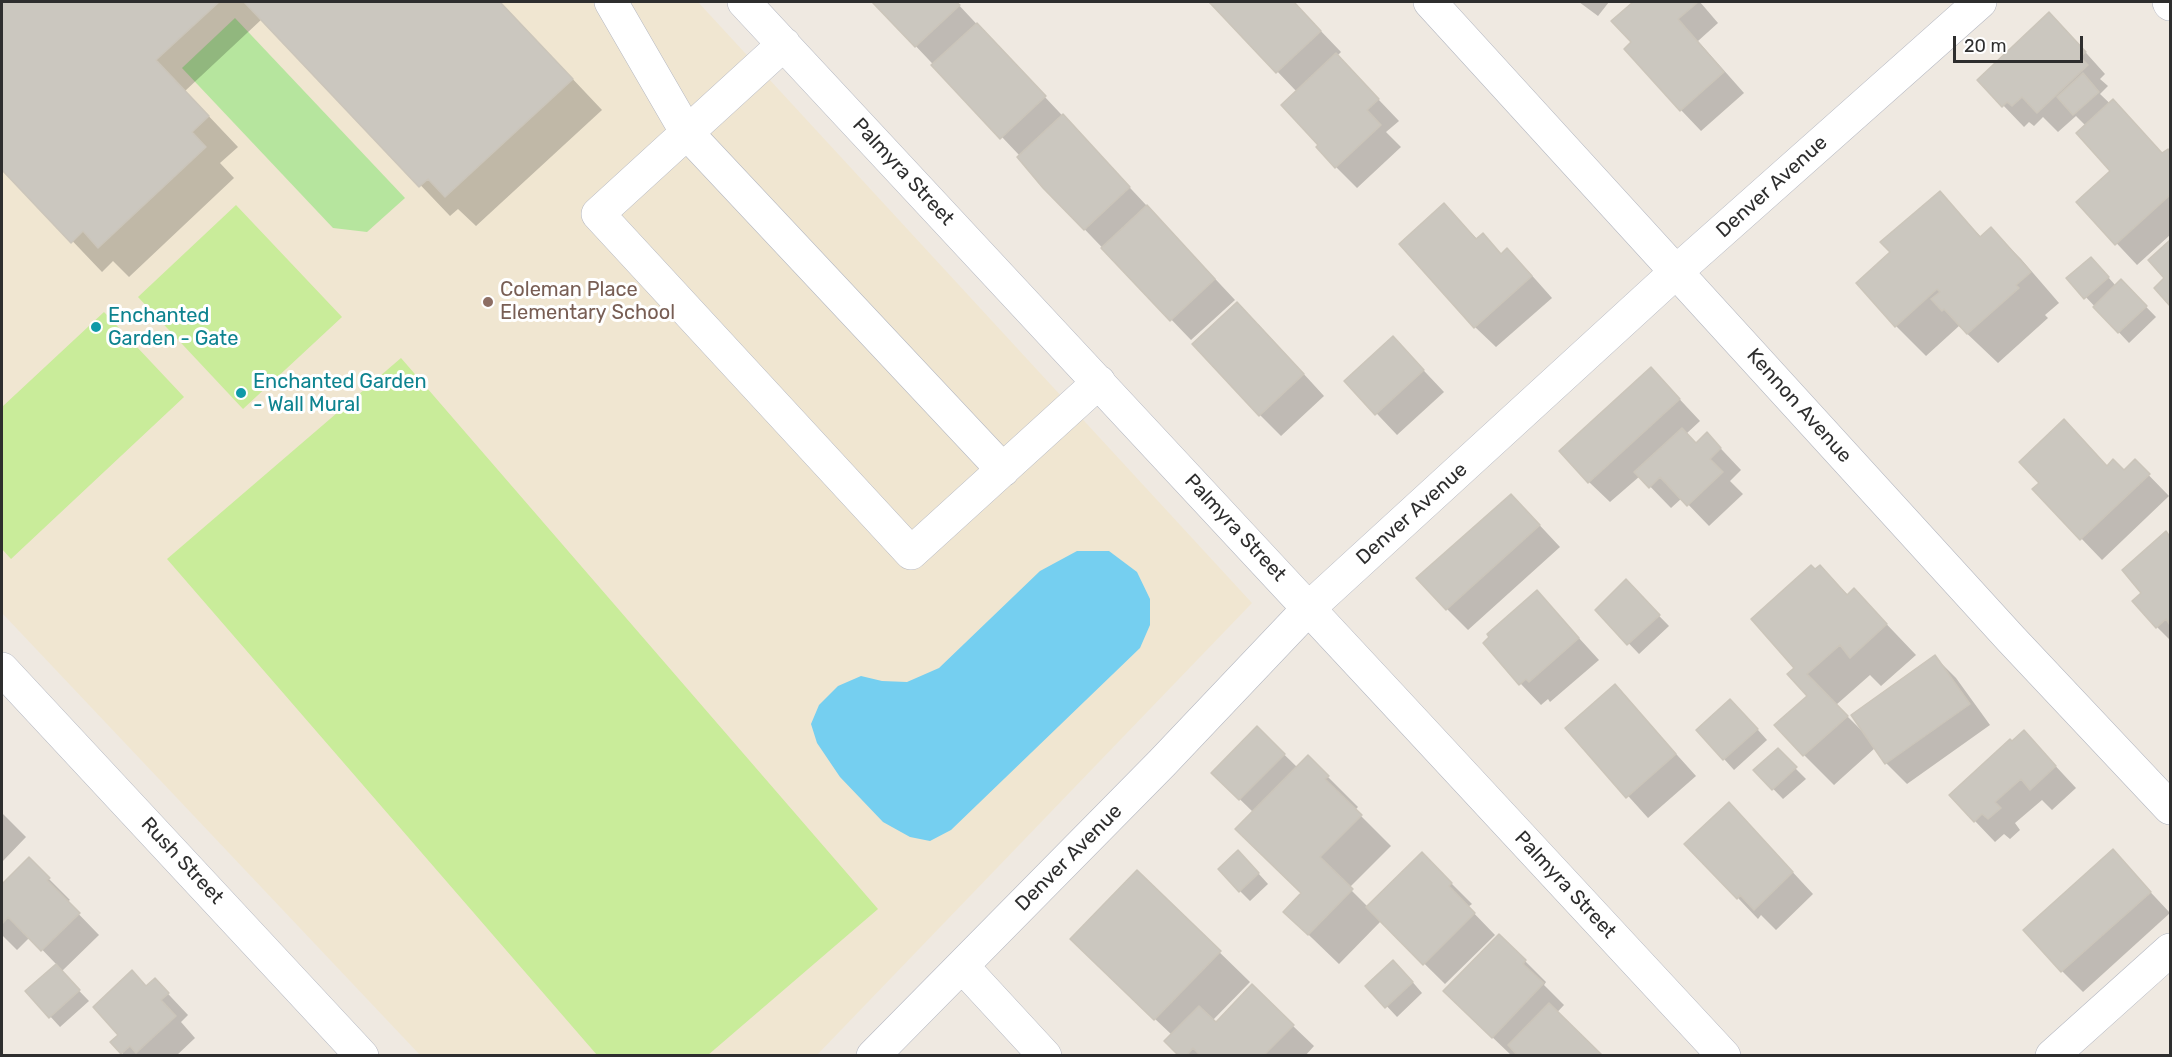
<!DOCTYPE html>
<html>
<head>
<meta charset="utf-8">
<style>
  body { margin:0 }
  #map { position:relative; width:2172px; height:1057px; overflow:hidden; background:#efe9e1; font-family:Rubik,sans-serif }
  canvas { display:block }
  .frame { position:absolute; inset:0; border:3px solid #2e2e2e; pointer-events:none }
  .scale { position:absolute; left:1953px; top:36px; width:130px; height:27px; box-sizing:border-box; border:3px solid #2e2e2e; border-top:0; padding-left:8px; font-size:18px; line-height:21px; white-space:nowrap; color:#2e2e2e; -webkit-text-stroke:4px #fff; paint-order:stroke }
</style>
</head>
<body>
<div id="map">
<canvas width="2172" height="1057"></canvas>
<div class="frame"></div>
<div class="scale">20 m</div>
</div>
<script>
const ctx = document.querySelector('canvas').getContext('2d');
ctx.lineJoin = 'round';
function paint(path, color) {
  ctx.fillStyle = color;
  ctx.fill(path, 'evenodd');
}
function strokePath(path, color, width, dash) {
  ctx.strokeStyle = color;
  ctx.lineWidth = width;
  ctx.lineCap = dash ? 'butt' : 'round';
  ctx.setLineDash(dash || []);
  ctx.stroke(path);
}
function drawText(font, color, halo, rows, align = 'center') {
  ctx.font = font + ' Rubik,sans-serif';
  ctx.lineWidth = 6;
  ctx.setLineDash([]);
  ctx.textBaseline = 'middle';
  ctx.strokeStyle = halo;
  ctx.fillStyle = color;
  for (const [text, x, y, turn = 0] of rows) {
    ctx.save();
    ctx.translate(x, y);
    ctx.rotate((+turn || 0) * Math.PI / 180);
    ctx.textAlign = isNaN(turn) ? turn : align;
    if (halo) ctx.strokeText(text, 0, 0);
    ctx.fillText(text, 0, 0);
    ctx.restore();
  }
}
paint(new Path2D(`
  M 2,2 L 698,2 L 1252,603 L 816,1056 L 420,1055 L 2,613 Z`), '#f0e6d1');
paint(new Path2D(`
  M 235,18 L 405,198 L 367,232 L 333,228 L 182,68 Z`), '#b6e59e');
paint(new Path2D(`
  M 236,205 L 342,317 L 243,409 L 138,297 Z
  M 104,312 L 184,397 L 11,559 L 2,549 L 2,407 Z
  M 401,358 L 878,909 L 708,1055 L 597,1055 L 167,559 Z`), '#c9ec9a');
paint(new Path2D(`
  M 1077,551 L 1109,551 L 1137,572 L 1150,599 L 1150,625 L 1140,648 L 951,830 L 930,841 L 910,837 L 883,822 L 840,777 L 817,743 L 811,724 L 819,705 L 838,686 L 861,676 L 882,681 L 907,682 L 939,668 L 1040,571 Z`), '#75cff0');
paint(new Path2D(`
  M 2,2 L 500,2 L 602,110 L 476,226 L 458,209 L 450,216 L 262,19 L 185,91 L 238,147 L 220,163 L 234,178 L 129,277 L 113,261 L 102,272 L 2,167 Z
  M 874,2 L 956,2 L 1235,300 L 1191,340 L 1044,187 L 1020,156 Z
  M 1211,2 L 1293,2 L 1341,52 L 1337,56 L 1399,121 L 1386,132 L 1401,147 L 1357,188 L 1336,167 L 1320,145 L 1297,92 Z
  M 1579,2 L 1609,2 L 1598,16 Z
  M 1635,2 L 1700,2 L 1718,23 L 1698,41 L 1744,93 L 1701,131 L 1681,110 L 1633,42 L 1614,21 Z
  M 2070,35 L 2105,74 L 2100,79 L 2108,86 L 2100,94 L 2163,154 L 2168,151 L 2170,154 L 2170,235 L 2137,265 L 2078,202 L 2112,171 L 2086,126 L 2076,116 L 2058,132 L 2043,117 L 2034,126 L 2029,122 L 2024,127 L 1979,80 Z
  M 1939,193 L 1982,238 L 1991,229 L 2021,259 L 2059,303 L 2045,315 L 2048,318 L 1998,363 L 1959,326 L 1926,356 L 1896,326 L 1892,252 Z
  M 1444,205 L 1478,240 L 1483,235 L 1502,255 L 1528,271 L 1552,298 L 1496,347 L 1475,327 Z
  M 2170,242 L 2170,304 L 2156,288 L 2167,278 L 2150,260 Z
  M 2101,269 L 2116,286 L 2121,281 L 2156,317 L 2129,343 L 2068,278 Z
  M 1258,324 L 1324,396 L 1281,436 L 1260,415 Z
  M 1393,338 L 1444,392 L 1397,435 L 1346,381 Z
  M 1671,390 L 1700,421 L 1686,434 L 1697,445 L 1707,434 L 1741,470 L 1730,481 L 1743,494 L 1709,526 L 1682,498 L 1671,508 L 1640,476 L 1610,502 L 1589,482 Z
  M 2135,461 L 2169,496 L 2102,560 L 2034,489 L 2107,467 L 2124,472 Z
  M 1532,517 L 1560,547 L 1468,630 L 1447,609 Z
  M 2165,533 L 2170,538 L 2170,640 L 2157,627 L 2143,593 Z
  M 1820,567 L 1849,596 L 1854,590 L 1916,655 L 1881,686 L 1870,675 L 1836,705 L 1862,731 L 1935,657 L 1956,678 L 1990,725 L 1907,784 L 1886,763 L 1875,748 L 1834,785 L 1804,755 L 1809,696 L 1796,668 L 1815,571 Z
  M 1626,582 L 1669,626 L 1639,654 L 1597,610 Z
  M 1537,592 L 1599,660 L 1550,702 L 1548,699 L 1541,705 L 1521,684 Z
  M 1615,686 L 1696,776 L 1648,818 L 1567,728 Z
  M 1741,711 L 1767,740 L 1734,770 L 1698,730 Z
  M 1257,728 L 1298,768 L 1308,757 L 1358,807 L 1355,810 L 1391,846 L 1349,888 L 1368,907 L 1422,854 L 1472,904 L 1468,907 L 1495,935 L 1445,984 L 1381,921 L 1339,964 L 1285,912 L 1303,894 L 1254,813 L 1213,773 Z
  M 2024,732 L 2076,788 L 2052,810 L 2042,800 L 2015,823 L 2020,830 L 2010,839 L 2004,834 L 1995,842 L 1975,821 L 2012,743 Z
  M 1777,750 L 1806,779 L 1783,799 L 1755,770 Z
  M 2,813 L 26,837 L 2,862 Z
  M 1749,825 L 1813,894 L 1776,930 L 1761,915 L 1758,919 L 1738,898 Z
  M 2113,852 L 2170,913 L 2083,992 L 2062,971 Z
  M 29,859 L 70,900 L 67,902 L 99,935 L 61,972 L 89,1001 L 60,1027 L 27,991 L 57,965 L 30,937 L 17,950 L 2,935 L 2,886 Z
  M 1249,863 L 1268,884 L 1250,901 L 1240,891 Z
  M 1137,872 L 1250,982 L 1212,1021 L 1216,1024 L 1293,1026 L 1314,1046 L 1305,1056 L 1180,1056 L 1172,1035 L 1102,969 Z
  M 1525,961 L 1546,982 L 1544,985 L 1564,1005 L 1516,1056 L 1512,1056 L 1466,1012 Z
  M 132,972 L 147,987 L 155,980 L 188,1015 L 181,1022 L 195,1038 L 176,1056 L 125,1056 L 112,1042 L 121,1035 Z
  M 1404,972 L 1422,993 L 1397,1017 L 1368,986 Z`), '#0003');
const building = new Path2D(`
  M 2,2 L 219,2 L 156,60 L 209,116 L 192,132 L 206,147 L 98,248 L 83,231 L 71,243 L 2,170 Z
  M 244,2 L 500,2 L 573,79 L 445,197 L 428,179 L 419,187 Z
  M 872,2 L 956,2 L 960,5 L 915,47 Z
  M 1209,2 L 1294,2 L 1321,31 L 1276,73 Z
  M 1633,2 L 1698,2 L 1678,19 L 1724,72 L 1680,111 L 1624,49 L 1631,42 L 1611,21 Z
  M 2049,12 L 2086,52 L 2080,57 L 2088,65 L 2037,113 L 2022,97 L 2012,106 L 2007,102 L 2002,107 L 1977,80 Z
  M 977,23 L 1046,96 L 1000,139 L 931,65 Z
  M 1336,53 L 1379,99 L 1367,110 L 1381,125 L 1335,168 L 1316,147 L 1318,145 L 1281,105 Z
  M 2083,73 L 2099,92 L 2073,115 L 2057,97 Z
  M 2113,99 L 2162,153 L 2168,149 L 2170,152 L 2170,195 L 2115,245 L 2076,202 L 2110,171 L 2076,133 Z
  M 1063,114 L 1130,187 L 1084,230 L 1043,188 L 1017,157 Z
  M 1940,191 L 1980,237 L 1991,227 L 2031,272 L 2016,285 L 2019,288 L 1967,334 L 1944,309 L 1942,311 L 1931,299 L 1940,292 L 1937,289 L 1895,327 L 1856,283 L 1890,252 L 1880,242 Z
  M 1444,203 L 1476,239 L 1483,233 L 1501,254 L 1507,248 L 1532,276 L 1474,328 L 1399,244 Z
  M 1147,205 L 1215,279 L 1170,321 L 1101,248 Z
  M 2170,240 L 2170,306 L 2154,288 L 2164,278 L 2148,260 Z
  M 2091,257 L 2109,277 L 2084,299 L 2066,278 Z
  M 2121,279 L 2147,306 L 2118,333 L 2093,307 Z
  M 1237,302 L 1304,374 L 1259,416 L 1192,344 Z
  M 1393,336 L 1424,370 L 1375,415 L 1344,381 Z
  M 1651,367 L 1680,399 L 1588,483 L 1559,451 Z
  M 2064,419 L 2107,466 L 2113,459 L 2124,470 L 2135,459 L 2150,474 L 2080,540 L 2032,489 L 2039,483 L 2019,462 Z
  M 1682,428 L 1696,443 L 1707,432 L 1721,448 L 1710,459 L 1723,472 L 1687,506 L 1660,477 L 1649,488 L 1634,472 Z
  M 1511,494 L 1540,525 L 1446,610 L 1416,578 Z
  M 2166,531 L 2170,537 L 2170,625 L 2166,619 L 2156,628 L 2132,601 L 2141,593 L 2122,570 Z
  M 1811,565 L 1815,569 L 1820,565 L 1847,595 L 1854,588 L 1887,624 L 1850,658 L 1840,645 L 1807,674 L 1848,716 L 1803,756 L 1774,725 L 1807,696 L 1787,674 L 1794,668 L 1751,619 Z
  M 1626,579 L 1660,615 L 1627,645 L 1595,610 Z
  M 1537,590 L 1579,638 L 1529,682 L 1526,679 L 1519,685 L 1483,643 L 1489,637 L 1487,634 Z
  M 1935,655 L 1970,704 L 1885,764 L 1851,715 Z
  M 1615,684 L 1676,754 L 1626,798 L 1565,728 Z
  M 1730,699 L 1758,729 L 1723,760 L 1696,730 Z
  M 1257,726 L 1285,754 L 1239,800 L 1211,773 Z
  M 2024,730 L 2056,766 L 2030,790 L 2021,779 L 1995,802 L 2001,808 L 1988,819 L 1982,814 L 1974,822 L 1949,795 L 2010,739 L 2012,741 Z
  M 1778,748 L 1797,767 L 1772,790 L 1753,770 Z
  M 1308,755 L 1329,776 L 1325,779 L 1362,815 L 1320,857 L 1353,889 L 1308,935 L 1283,912 L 1301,893 L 1235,829 Z
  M 1729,802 L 1793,872 L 1754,910 L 1740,895 L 1737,899 L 1684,844 Z
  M 2113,849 L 2151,892 L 2061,972 L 2023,930 Z
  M 1238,850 L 1259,873 L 1239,892 L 1218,869 Z
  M 1422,852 L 1452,883 L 1449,886 L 1475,913 L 1423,965 L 1366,907 Z
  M 29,857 L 50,878 L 47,880 L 80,913 L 41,951 L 8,917 L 2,924 L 2,884 Z
  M 1137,870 L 1221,951 L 1154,1020 L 1070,939 Z
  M 1499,934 L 1526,960 L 1523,964 L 1544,983 L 1492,1038 L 1443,991 Z
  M 1393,960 L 1413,982 L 1385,1008 L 1365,986 Z
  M 56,964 L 80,990 L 49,1018 L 25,991 Z
  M 132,970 L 146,986 L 155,978 L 169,993 L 161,1000 L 176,1016 L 136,1053 L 130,1046 L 121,1054 L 110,1042 L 118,1035 L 93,1007 Z
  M 1252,984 L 1294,1025 L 1263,1056 L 1201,1056 L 1193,1048 L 1186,1056 L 1179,1056 L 1164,1041 L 1199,1006 L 1216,1022 Z
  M 1549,1003 L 1602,1055 L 1602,1056 L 1518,1056 L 1508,1045 Z`);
paint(building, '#cbc7bf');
strokePath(building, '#cbc5ba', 1.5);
const minor = new Path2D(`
  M 611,2 L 687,133 L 1003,470
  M 744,2 C 1072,351 1397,705 1724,1056
  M 1430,2 L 2011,639 L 2170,808
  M 2169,2 L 2170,4
  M 784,44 L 598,214 L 911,553 L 1099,382
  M 2,669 L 362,1056
  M 962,966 L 1045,1056
  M 873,1056 L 1162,763 L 1310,607 L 1677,271 L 1980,2
  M 2052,1056 L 2170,950`);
strokePath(minor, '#b4b7c1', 34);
strokePath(minor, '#fff', 33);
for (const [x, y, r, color] of [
  [488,302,6,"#8d6e63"],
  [96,327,6,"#0f9aa8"],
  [241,393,6,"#0f9aa8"]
]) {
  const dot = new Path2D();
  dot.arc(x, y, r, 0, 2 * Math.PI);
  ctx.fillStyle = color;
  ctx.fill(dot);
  strokePath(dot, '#fff', 2);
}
drawText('20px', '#2e2e2e', '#fff', [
  ["Palmyra Street",903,172,47],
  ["Denver Avenue",1772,187,-42],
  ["Kennon Avenue",1799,406,48],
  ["Denver Avenue",1412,514,-42],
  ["Palmyra Street",1235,528,47],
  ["Denver Avenue",1069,858,-45],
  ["Rush Street",182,861,47],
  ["Palmyra Street",1565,885,47]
]);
drawText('20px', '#785e54', '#fff', [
  ["Coleman Place",500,290],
  ["Elementary School",500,313]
], 'left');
drawText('20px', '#0d838f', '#fff', [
  ["Enchanted",108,316],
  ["Garden - Gate",108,339],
  ["Enchanted Garden",253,382],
  ["- Wall Mural",253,405]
], 'left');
</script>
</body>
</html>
